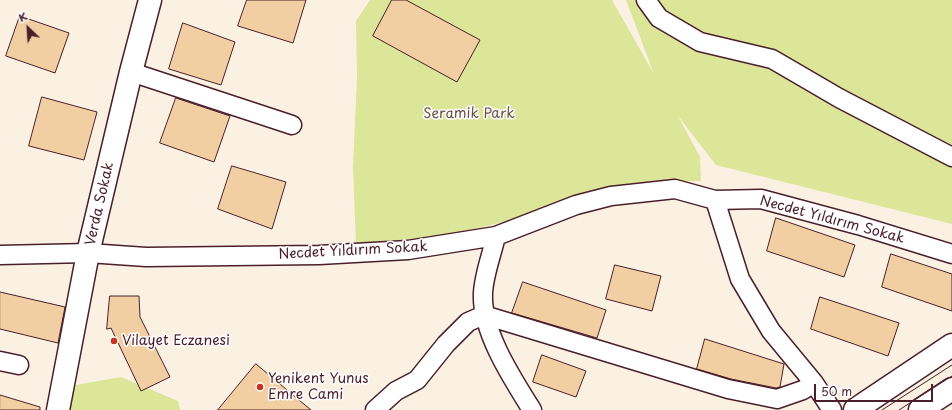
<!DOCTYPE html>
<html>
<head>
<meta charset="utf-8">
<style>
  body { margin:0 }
  #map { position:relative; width:952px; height:410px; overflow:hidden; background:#fbf1e3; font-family:"Playpen Sans",sans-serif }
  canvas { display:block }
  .north { position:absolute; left:8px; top:8px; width:40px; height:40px; -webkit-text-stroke:3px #fff; paint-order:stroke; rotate:335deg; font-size:11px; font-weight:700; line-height:16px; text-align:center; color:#4a1f2b }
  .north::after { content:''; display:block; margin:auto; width:14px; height:18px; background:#4a1f2b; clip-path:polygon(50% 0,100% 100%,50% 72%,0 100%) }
  .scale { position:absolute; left:814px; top:384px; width:119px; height:18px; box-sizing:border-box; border:2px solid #4a1f2b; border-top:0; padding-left:5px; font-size:12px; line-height:14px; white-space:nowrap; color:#4a1f2b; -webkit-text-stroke:3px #fff; paint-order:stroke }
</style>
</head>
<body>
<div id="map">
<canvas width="952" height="410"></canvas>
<div class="north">K</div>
<div class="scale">50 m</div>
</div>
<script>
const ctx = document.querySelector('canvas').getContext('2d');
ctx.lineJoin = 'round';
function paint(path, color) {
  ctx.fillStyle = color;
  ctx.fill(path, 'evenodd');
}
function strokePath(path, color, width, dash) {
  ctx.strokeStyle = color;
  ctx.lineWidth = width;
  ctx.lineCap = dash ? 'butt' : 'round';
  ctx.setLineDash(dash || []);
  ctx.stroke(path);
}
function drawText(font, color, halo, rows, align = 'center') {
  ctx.font = font + ' "Playpen Sans",sans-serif';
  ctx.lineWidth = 3;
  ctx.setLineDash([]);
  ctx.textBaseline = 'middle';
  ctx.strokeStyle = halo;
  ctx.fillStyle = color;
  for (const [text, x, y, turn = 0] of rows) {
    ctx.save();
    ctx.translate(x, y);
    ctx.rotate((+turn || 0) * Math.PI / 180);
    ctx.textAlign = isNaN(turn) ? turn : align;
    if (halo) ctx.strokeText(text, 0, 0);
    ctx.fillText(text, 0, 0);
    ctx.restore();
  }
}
paint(new Path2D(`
  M 370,0 L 612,0 L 654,74 L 626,0 L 952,0 L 952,224 L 716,165 L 678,116 L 700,157 L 701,181 L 630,183 L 562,202 L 521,218 L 478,228 L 425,239 L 356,245 L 353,167 L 357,76 L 356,21 Z
  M 121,377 L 178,401 L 180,410 L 66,410 L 70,386 Z`), '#dbe699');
const building = new Path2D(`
  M 247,0 L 306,0 L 293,43 L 238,26 Z
  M 392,0 L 406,0 L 480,40 L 457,82 L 373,36 Z
  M 20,16 L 69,33 L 55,73 L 6,56 Z
  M 183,23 L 235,42 L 221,85 L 169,69 Z
  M 42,97 L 97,112 L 84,160 L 29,146 Z
  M 176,98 L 230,116 L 214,162 L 160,143 Z
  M 232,166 L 286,182 L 272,229 L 218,209 Z
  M 776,218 L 855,245 L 844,277 L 767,251 Z
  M 891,254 L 952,274 L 952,311 L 882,287 Z
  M 615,265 L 661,276 L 652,311 L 606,299 Z
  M 523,282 L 606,310 L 597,338 L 512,313 Z
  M 0,292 L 65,307 L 58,343 L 0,329 Z
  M 110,296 L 139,296 L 140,317 L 170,377 L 141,391 L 111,328 L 107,329 Z
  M 820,297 L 899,323 L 888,356 L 811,329 Z
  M 705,339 L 784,364 L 780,387 L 776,388 L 731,379 L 697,369 Z
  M 542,355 L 586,371 L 576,397 L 533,382 Z
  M 256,364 L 311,410 L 218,410 Z
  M 0,395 L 40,407 L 40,410 L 0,410 Z`);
paint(building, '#f2cfa3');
strokePath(building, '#4a1f2b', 1);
const street = new Path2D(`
  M 646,0 L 659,18 L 700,42 L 772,59 L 839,98 L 952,157
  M 131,72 L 292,125
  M 715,200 L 740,279 L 771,331 L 814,383 L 832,410
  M 496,236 C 492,254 484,274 483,293 C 481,331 512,378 532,410
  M 0,255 L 88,253 L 146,257 L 319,255 L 408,250 L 496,236 L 576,205 L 611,196 L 675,189 L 715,200 L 761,199 L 858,225 L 952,254
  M 0,361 L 19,365
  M 375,410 L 396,391 L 417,380 L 446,344 L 468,322 L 484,315 L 728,389 L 777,399 L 803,390 L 814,383`);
const secondary = new Path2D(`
  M 58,410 L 88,253 L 131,72 L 150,0
  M 855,410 L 952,345
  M 920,410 L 952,389`);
strokePath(street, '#4a1f2b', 21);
strokePath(secondary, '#4a1f2b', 25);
strokePath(street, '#fff', 18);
strokePath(secondary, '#fff', 22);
strokePath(new Path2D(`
  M 882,410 L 952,365
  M 899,410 L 952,376`), '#4a1f2b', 1);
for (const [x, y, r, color] of [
  [114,341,4,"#c8321e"],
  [260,387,4,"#c8321e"]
]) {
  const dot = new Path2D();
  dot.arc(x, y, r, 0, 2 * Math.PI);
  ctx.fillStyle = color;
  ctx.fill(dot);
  strokePath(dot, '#fff', 1.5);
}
drawText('14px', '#6e5146', '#fff', [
  ["Seramik Park",469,114]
]);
drawText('14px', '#4a1f2b', '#fff', [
  ["Verda Sokak",100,204,-77],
  ["Necdet Yıldırım Sokak",832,220,15],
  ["Necdet Yıldırım Sokak",353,251,-3]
]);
drawText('14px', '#4a1f2b', '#fff', [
  ["Vilayet Eczanesi",122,341],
  ["Yenikent Yunus",268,379],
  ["Emre Cami",268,395]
], 'left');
</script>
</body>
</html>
